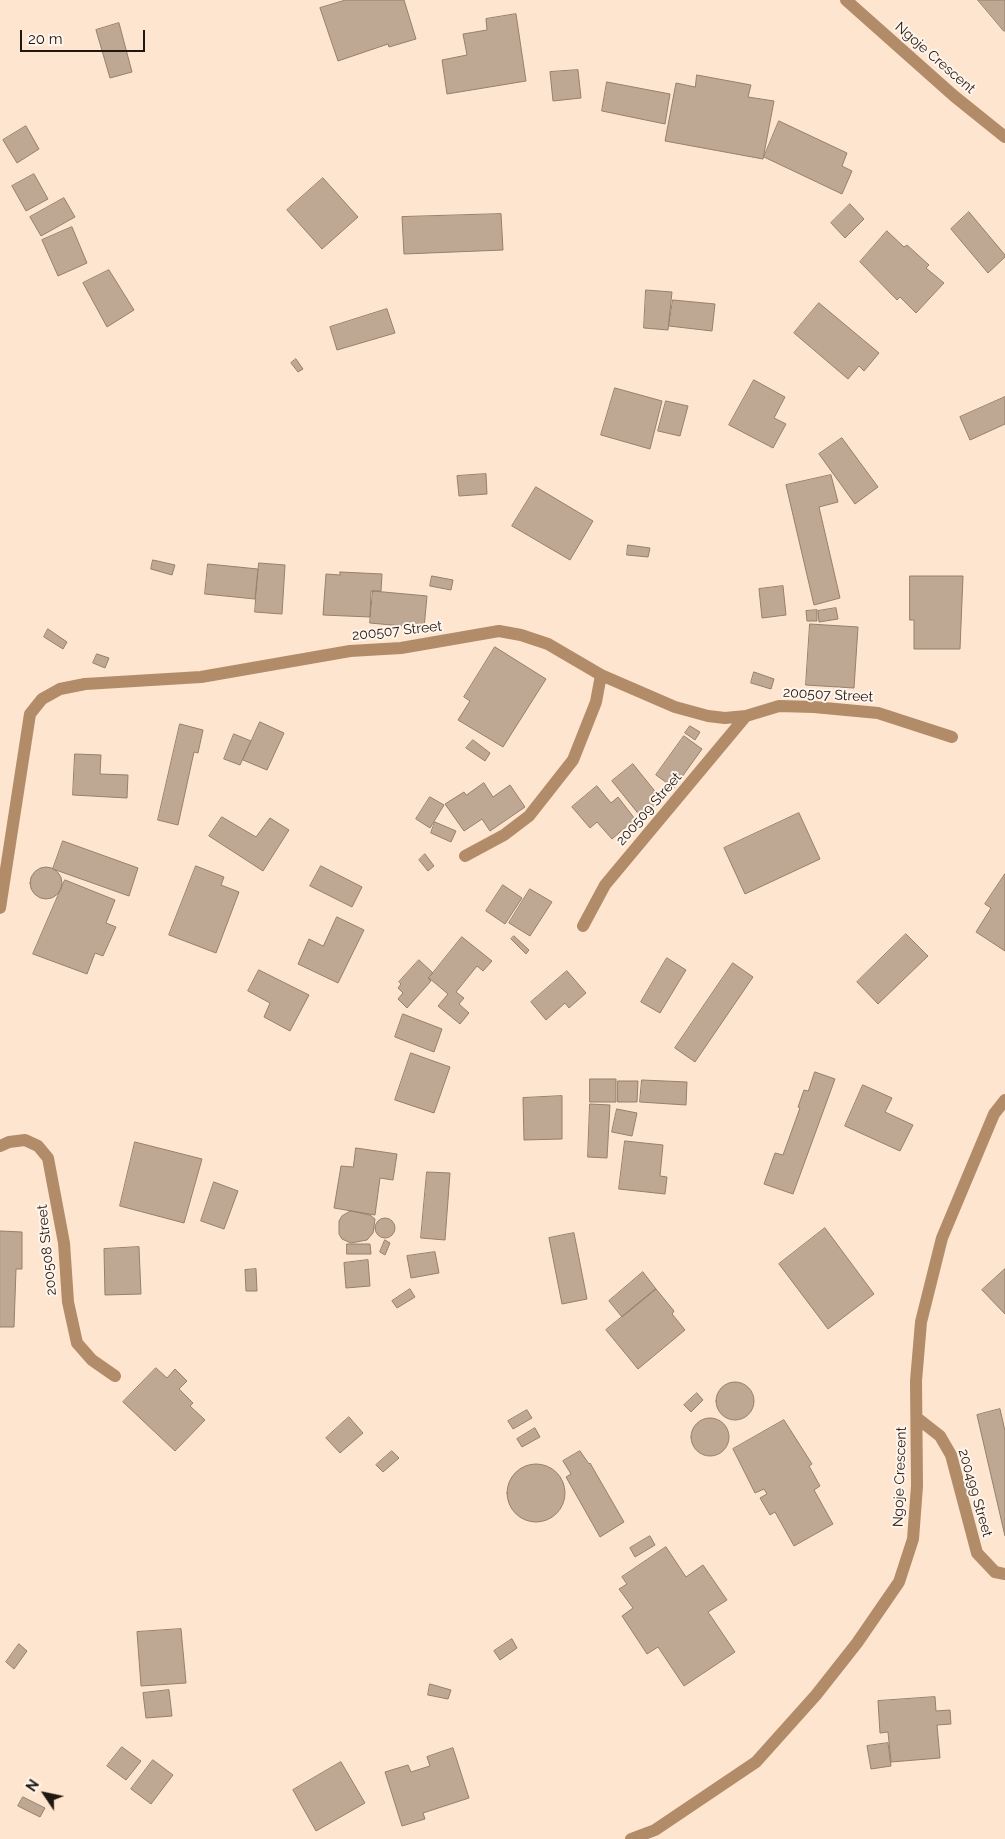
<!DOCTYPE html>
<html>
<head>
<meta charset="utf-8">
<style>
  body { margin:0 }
  #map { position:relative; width:1005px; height:1839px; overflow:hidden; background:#fde5cf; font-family:Raleway,sans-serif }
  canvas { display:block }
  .north { position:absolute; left:20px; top:1769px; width:50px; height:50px; -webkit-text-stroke:4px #fff5ec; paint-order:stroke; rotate:304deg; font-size:14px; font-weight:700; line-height:20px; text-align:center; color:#201810 }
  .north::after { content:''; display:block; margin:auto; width:18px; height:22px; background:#201810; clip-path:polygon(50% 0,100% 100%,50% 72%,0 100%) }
  .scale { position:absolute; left:20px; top:30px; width:125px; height:22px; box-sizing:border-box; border:2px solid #201810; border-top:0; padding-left:6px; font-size:15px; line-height:18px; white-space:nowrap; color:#201810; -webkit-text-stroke:4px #fff5ec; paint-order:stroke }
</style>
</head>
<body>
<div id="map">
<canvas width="1005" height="1839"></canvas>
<div class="north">N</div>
<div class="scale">20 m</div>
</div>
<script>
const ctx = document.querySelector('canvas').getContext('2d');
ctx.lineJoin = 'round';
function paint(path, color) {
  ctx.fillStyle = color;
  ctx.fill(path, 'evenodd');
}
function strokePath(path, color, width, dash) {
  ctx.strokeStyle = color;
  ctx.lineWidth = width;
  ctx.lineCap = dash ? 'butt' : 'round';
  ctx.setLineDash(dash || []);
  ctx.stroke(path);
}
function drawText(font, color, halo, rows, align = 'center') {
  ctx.font = font + ' Raleway,sans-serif';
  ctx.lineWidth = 4;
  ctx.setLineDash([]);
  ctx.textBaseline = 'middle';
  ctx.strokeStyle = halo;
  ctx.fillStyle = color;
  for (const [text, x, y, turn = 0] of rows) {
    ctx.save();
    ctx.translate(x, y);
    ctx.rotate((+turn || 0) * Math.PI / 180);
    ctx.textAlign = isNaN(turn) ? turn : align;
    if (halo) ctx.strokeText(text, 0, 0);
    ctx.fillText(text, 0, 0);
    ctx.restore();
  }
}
const building = new Path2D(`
  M 346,0 L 404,0 L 416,39 L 389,47 L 388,44 L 338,61 L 320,8 Z
  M 978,0 L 1005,0 L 1005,31 L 1004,31 Z
  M 516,14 L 526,81 L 447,94 L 442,60 L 467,55 L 463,34 L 487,30 L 486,19 Z
  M 119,23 L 132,72 L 110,78 L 96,30 Z
  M 578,70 L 581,98 L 553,101 L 550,72 Z
  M 697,75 L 751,85 L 748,97 L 774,101 L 763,159 L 665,141 L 676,83 L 695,87 Z
  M 607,82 L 670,94 L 665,124 L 602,111 Z
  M 779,121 L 847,153 L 842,166 L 852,171 L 842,194 L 764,157 Z
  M 26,126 L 39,149 L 17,163 L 3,140 Z
  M 34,174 L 48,199 L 26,211 L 12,186 Z
  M 323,178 L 358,217 L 322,249 L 287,210 Z
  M 64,198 L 75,217 L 41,236 L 30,217 Z
  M 850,204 L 864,219 L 845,238 L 831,223 Z
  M 969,212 L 1005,255 L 1005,257 L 988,273 L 951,229 Z
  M 501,214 L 503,250 L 404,254 L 402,217 Z
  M 72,227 L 87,263 L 58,276 L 42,240 Z
  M 887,231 L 904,247 L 907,245 L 929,265 L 926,268 L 944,283 L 916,313 L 900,297 L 897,300 L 860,262 Z
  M 109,270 L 134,310 L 107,327 L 83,283 Z
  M 646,290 L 672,292 L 668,330 L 644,328 Z
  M 673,300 L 715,304 L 712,331 L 669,326 Z
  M 819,303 L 879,353 L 864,371 L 859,366 L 848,379 L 794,333 Z
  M 387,309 L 395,333 L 337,350 L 330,327 Z
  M 296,359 L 303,369 L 298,372 L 291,363 Z
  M 754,380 L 785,397 L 774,418 L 786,424 L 773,448 L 729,425 Z
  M 615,388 L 662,401 L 650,449 L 601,435 Z
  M 1005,397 L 1005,424 L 970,440 L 960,417 Z
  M 666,401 L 688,406 L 680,436 L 658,431 Z
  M 842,438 L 878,487 L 855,504 L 819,454 Z
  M 486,474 L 487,494 L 459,496 L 457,476 Z
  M 831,475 L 838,502 L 819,507 L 840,598 L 814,605 L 786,485 Z
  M 536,487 L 593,521 L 570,560 L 512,526 Z
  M 628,545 L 650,548 L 648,557 L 627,555 Z
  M 153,560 L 175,565 L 172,575 L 151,569 Z
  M 259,563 L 285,565 L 282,614 L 255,612 Z
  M 208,564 L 258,569 L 255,599 L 205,594 Z
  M 340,572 L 382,574 L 381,591 L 371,591 L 370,617 L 323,615 L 326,574 L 340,575 Z
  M 432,576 L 453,580 L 451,590 L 430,586 Z
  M 910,576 L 963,576 L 960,649 L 914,649 L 914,620 L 910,620 Z
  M 783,586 L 786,615 L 762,618 L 759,589 Z
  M 373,591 L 427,596 L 424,628 L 370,623 Z
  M 836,608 L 838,619 L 819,622 L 818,611 Z
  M 817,610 L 817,621 L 807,621 L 806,611 Z
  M 810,624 L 858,627 L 854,688 L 806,685 Z
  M 48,629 L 67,642 L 63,649 L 44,637 Z
  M 495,647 L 546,679 L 503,747 L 458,720 L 470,701 L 464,697 Z
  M 97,654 L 109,658 L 105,668 L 93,663 Z
  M 754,672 L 774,679 L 771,689 L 751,683 Z
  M 260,722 L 284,733 L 267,770 L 243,760 Z
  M 180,724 L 203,730 L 198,753 L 194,752 L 178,825 L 158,820 Z
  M 690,726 L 700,732 L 695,740 L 685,733 Z
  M 234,734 L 251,741 L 240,765 L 224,759 Z
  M 684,736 L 702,749 L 674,788 L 656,775 Z
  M 473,740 L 490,753 L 485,761 L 466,748 Z
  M 75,754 L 101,755 L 100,774 L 128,775 L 127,798 L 73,795 Z
  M 633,764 L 662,800 L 641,817 L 612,781 Z
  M 484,783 L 493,797 L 510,785 L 525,807 L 490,831 L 482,819 L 464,831 L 445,804 L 464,792 L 466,795 Z
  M 597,786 L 611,803 L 618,797 L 635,819 L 612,839 L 597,822 L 590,828 L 572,807 Z
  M 430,797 L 444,805 L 430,828 L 416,819 Z
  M 799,813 L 820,859 L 745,894 L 724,848 Z
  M 222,817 L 256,837 L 270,818 L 289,830 L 263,871 L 209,836 Z
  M 435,822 L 456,831 L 451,842 L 431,833 Z
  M 63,841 L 138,868 L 129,896 L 53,869 Z
  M 425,854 L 434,866 L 428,871 L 419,860 Z
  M 196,866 L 224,877 L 221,885 L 239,892 L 216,953 L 169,935 Z
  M 321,866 L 362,887 L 352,907 L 310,886 Z
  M30 883a16 16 0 1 1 32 0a16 16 0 1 1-32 0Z
  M 1005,874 L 1005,951 L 976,932 L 991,908 L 985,904 Z
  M 65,880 L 115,900 L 106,923 L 116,927 L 103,956 L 95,953 L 87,974 L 33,954 Z
  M 503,885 L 522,898 L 505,924 L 486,911 Z
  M 530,889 L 552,902 L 530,936 L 509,923 Z
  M 337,917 L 364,930 L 338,983 L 298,964 L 309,939 L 323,946 Z
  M 906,934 L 928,956 L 878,1004 L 857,982 Z
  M 514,936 L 529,950 L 526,954 L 511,939 Z
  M 462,937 L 492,961 L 483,971 L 477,966 L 456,992 L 464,998 L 459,1004 L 469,1013 L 460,1024 L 438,1006 L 448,994 L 429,978 Z
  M 667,958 L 686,970 L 660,1013 L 641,1002 Z
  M 419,960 L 433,973 L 428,978 L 431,981 L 407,1008 L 398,999 L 403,993 L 398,988 L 401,984 L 399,982 Z
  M 733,963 L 753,977 L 695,1062 L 675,1048 Z
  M 259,970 L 309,995 L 290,1031 L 264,1017 L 270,1003 L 248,991 Z
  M 567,971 L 586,993 L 569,1008 L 565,1003 L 546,1020 L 531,1002 Z
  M 403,1014 L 442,1029 L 434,1052 L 395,1037 Z
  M 411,1053 L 450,1067 L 434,1113 L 395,1100 Z
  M 815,1072 L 835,1079 L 793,1194 L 764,1184 L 775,1153 L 783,1155 L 800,1108 L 798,1107 L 804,1090 L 808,1091 Z
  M 590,1079 L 616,1079 L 616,1102 L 590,1102 Z
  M 642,1080 L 687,1082 L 686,1105 L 640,1102 Z
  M 618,1081 L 638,1081 L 637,1102 L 618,1102 Z
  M 863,1085 L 892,1098 L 885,1112 L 913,1125 L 900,1151 L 845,1126 Z
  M 562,1096 L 562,1139 L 524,1140 L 523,1098 Z
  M 590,1104 L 610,1105 L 607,1158 L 588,1157 Z
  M 617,1109 L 637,1113 L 632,1136 L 612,1132 Z
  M 625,1141 L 663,1145 L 660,1176 L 667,1177 L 665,1194 L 619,1189 Z
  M 135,1142 L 202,1159 L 184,1223 L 120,1206 Z
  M 356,1148 L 397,1154 L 393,1180 L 380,1178 L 375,1215 L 334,1208 L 341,1166 L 353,1167 Z
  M 427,1172 L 450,1173 L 445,1240 L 421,1238 Z
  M 214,1182 L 238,1191 L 224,1229 L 201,1221 Z
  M 351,1211 L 370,1215 L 375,1219 L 373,1233 L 367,1240 L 351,1243 L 342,1239 L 339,1234 L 339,1221 L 342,1216 Z
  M375 1228a10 10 0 1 1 20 0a10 10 0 1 1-20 0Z
  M 825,1228 L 874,1294 L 828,1329 L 779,1264 Z
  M 0,1231 L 22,1232 L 22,1269 L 16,1269 L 14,1327 L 0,1327 Z
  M 574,1233 L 587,1299 L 562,1304 L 549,1238 Z
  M 385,1240 L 390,1243 L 385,1255 L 380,1252 Z
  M 347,1244 L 370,1244 L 371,1254 L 347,1254 Z
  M 139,1247 L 141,1294 L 105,1295 L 104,1249 Z
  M 435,1252 L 439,1273 L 411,1278 L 407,1256 Z
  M 368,1260 L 370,1286 L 346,1288 L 344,1263 Z
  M 256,1269 L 257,1291 L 246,1291 L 245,1270 Z
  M 1005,1269 L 1005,1314 L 982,1290 Z
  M 643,1272 L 656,1289 L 622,1317 L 609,1301 Z
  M 410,1289 L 415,1297 L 397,1308 L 392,1301 Z
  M 656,1289 L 674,1311 L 672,1314 L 685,1330 L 638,1369 L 606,1330 Z
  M 156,1368 L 167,1378 L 175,1369 L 187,1381 L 179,1389 L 193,1403 L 190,1406 L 205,1420 L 175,1451 L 123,1402 Z
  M716 1401a19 19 0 1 1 38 0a19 19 0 1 1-38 0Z
  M 697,1393 L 703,1400 L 691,1412 L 684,1405 Z
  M 1000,1409 L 1005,1431 L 1005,1536 L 977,1415 Z
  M 527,1410 L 532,1418 L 513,1429 L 508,1421 Z
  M 349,1417 L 363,1433 L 340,1453 L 326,1438 Z
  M691 1437a19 19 0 1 1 38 0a19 19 0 1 1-38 0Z
  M 784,1420 L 812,1464 L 809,1466 L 820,1486 L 814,1490 L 833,1524 L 794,1546 L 775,1512 L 770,1515 L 760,1498 L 767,1494 L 764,1489 L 755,1493 L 733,1449 Z
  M 535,1428 L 540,1437 L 522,1447 L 517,1439 Z
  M 392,1451 L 399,1458 L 383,1472 L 376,1465 Z
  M 580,1451 L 589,1464 L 590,1463 L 624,1522 L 600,1537 L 566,1477 L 571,1474 L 563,1461 Z
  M507 1493a29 29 0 1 1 58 0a29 29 0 1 1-58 0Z
  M 650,1536 L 655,1545 L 635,1557 L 630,1548 Z
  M 666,1547 L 686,1577 L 703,1565 L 727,1600 L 708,1612 L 735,1652 L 684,1686 L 658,1647 L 647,1654 L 622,1616 L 633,1608 L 619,1589 L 627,1584 L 622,1577 Z
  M 181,1629 L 186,1683 L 141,1686 L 137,1632 Z
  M 512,1639 L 517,1648 L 500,1660 L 494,1651 Z
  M 19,1644 L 27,1651 L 14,1669 L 6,1662 Z
  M 430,1684 L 451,1690 L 448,1699 L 428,1695 Z
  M 169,1690 L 172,1716 L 146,1718 L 143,1693 Z
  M 935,1697 L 936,1711 L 950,1710 L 951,1724 L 937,1725 L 940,1758 L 891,1762 L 888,1732 L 880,1733 L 878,1701 Z
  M 888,1743 L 891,1766 L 871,1769 L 867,1746 Z
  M 122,1747 L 141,1761 L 126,1780 L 107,1766 Z
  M 453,1748 L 469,1798 L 423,1813 L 425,1819 L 402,1826 L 385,1772 L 408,1765 L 411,1772 L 430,1766 L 427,1757 Z
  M 153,1760 L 173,1775 L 151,1804 L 131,1789 Z
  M 341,1762 L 365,1803 L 316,1831 L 293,1790 Z
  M 23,1797 L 45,1808 L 40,1817 L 18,1806 Z`);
paint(building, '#bea793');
strokePath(building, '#96806d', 1);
strokePath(new Path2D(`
  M 846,0 L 954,96 L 1005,137
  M 465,856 L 504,835 L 529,816 L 573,760 L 596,702 L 601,675
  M 0,908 L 30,714 L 42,699 L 60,689 L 85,684 L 201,677 L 350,651 L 401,648 L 499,631 L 521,635 L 548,644 L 601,675 L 675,707 L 708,716 L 725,718 L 746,716 L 779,706 L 814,707 L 878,713 L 952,737
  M 583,926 L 605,885 L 746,716
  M 0,1146 L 9,1142 L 25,1140 L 38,1146 L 48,1158 L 64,1243 L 68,1302 L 77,1343 L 92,1360 L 115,1376
  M 917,1418 L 940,1436 L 951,1455 L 977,1553 L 995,1572 L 1005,1574
  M 631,1839 L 655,1830 L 756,1762 L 816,1695 L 857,1643 L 899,1582 L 913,1539 L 917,1486 L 916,1381 L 921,1322 L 942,1238 L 994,1114 L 1005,1100`), '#b28b68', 12);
drawText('14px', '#201810', '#fff5ec', [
  ["Ngoje Crescent",935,58,41],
  ["200507 Street",397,631,-6],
  ["200507 Street",828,695,3],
  ["200509 Street",649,809,-49],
  ["200508 Street",47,1250,-96],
  ["Ngoje Crescent",900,1477,-88],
  ["200499 Street",975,1493,74]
]);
</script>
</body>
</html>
